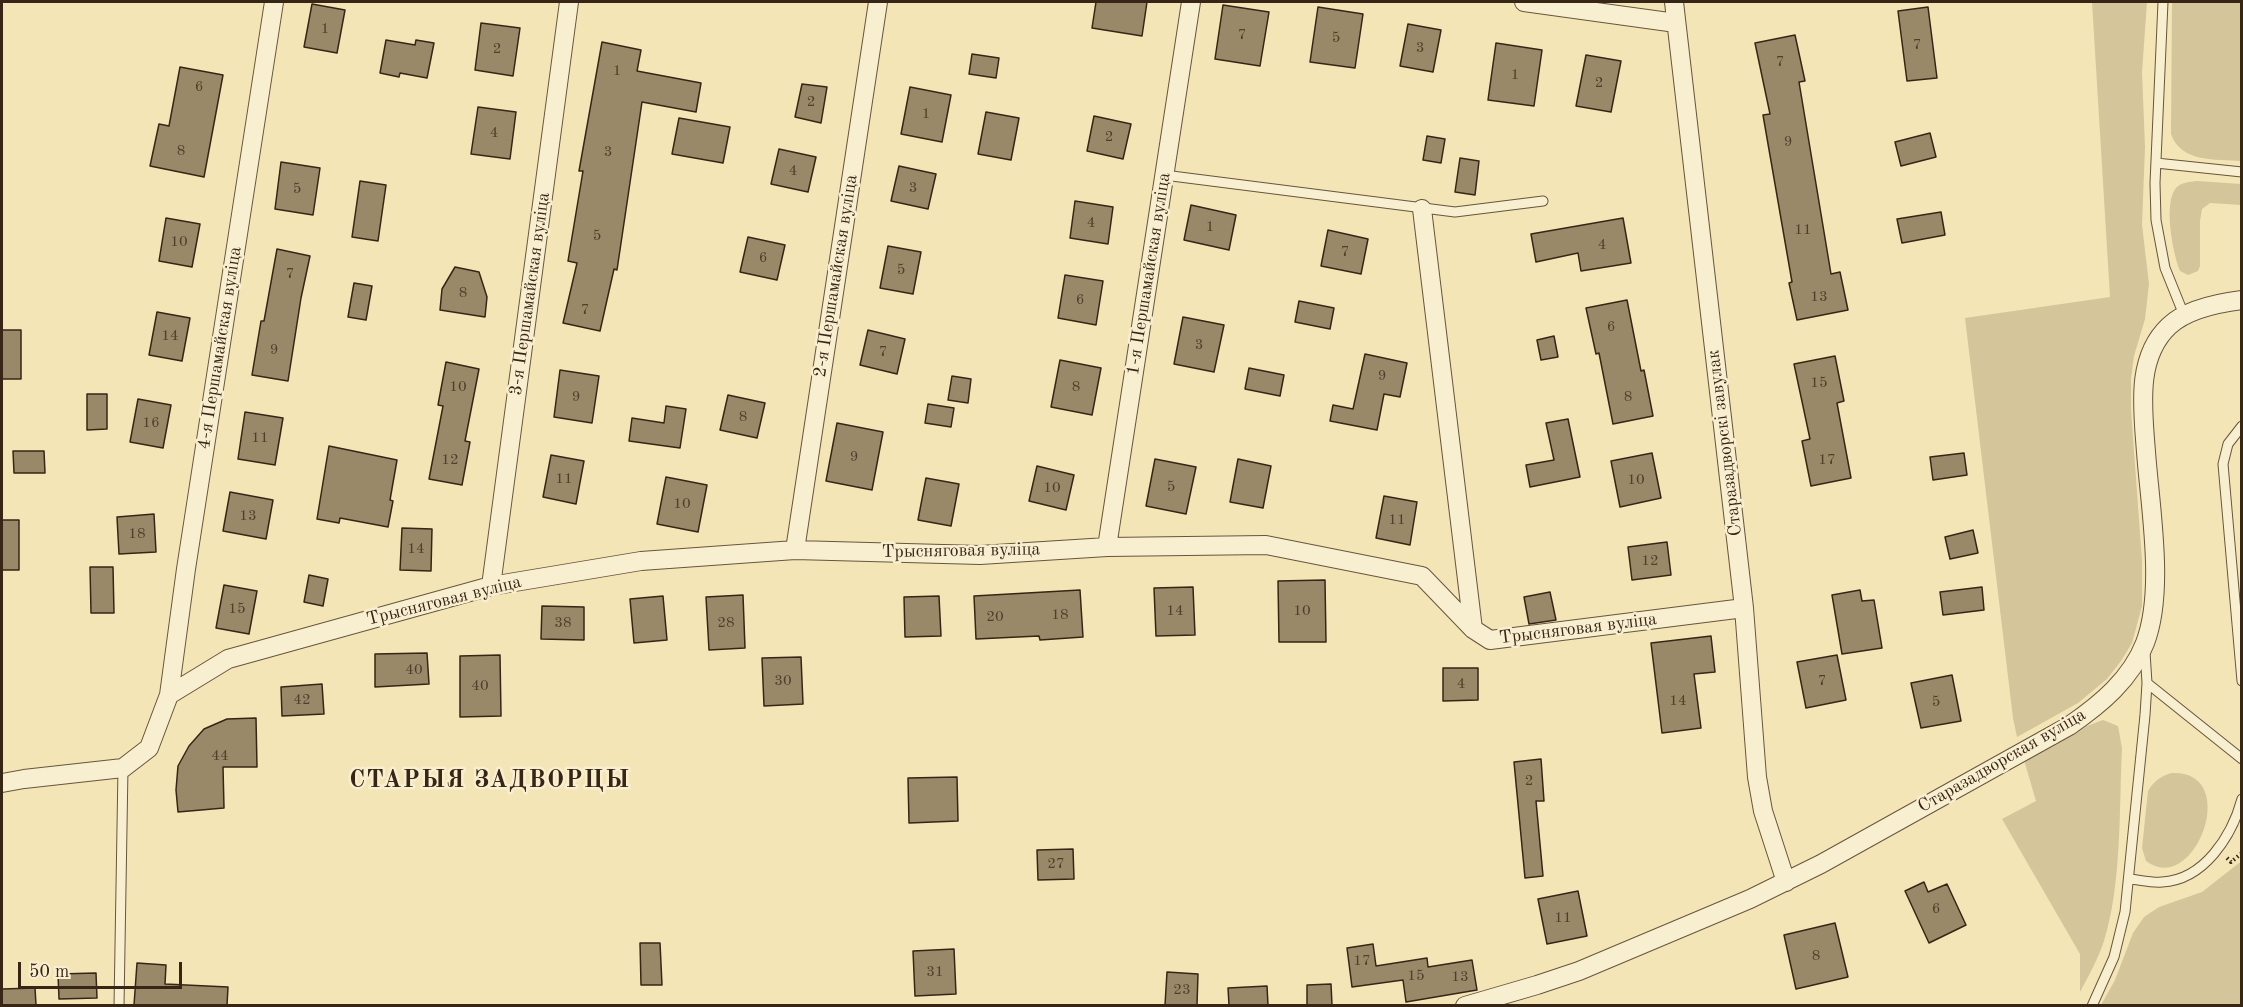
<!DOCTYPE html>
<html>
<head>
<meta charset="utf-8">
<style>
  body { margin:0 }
  #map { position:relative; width:2243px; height:1007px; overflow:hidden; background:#f4e5b6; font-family:"Old Standard TT",serif }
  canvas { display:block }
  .frame { position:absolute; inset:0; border:3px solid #372615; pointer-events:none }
  .scale { position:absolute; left:18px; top:962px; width:164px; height:27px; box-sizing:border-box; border:3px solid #372615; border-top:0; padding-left:8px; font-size:18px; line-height:21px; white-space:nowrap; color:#372615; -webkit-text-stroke:4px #f8eed0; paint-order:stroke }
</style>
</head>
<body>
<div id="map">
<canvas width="2243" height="1007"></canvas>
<div class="frame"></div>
<div class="scale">50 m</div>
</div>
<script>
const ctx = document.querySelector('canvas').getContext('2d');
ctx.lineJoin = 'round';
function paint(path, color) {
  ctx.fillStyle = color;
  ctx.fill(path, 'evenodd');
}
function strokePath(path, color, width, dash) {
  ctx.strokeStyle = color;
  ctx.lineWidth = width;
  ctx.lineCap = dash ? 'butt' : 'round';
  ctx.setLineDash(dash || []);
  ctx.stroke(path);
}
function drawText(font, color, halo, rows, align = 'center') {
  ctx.font = font + ' "Old Standard TT",serif';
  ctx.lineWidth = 5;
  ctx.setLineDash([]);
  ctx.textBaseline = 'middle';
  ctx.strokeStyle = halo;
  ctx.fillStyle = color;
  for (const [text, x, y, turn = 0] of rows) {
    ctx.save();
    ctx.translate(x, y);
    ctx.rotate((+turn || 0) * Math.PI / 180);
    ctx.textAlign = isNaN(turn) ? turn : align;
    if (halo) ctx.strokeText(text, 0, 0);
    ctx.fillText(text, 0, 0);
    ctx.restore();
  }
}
paint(new Path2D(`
  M 2092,2 L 2147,2 L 2142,72 L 2145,147 L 2142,225 L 2149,284 L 2145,319 L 2134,356 L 2131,378 L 2131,410 L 2142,561 L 2142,606 L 2132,643 L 2121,661 L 2107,679 L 2078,703 L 2017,737 L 2013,718 L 1965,318 L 2110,297 Z
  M 2172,2 L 2241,2 L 2241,161 C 2216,159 2181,163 2171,134 Z
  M 2197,181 L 2241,184 L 2241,205 L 2210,203 L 2202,209 L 2200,221 L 2200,266 L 2198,271 L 2188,275 L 2180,271 C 2173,254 2163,203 2176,188 C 2181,182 2190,182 2197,181 Z
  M 2103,720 L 2118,726 L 2122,748 C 2119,809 2122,883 2104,941 C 2098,959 2089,975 2080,992 L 2080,954 L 2002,819 L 2036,801 L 2024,760 L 2087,726 Z
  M 2171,773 C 2243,769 2195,898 2146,861 L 2142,848 L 2148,791 C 2154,781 2160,777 2171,773 Z
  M 2239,863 L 2241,863 L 2241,1005 L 2101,1005 L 2115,980 L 2133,933 L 2144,917 L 2159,907 L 2202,892 Z`), '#d4c59b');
const building = new Path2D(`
  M 1096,2 L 1147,2 L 1142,36 L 1092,28 Z
  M 312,4 L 345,10 L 337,53 L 304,47 Z
  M 1223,5 L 1269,12 L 1260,66 L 1215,59 Z
  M 1318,7 L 1363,14 L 1355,68 L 1310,62 Z
  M 1928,7 L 1937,78 L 1907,81 L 1898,11 Z
  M 481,23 L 520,28 L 513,76 L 475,70 Z
  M 1408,24 L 1441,30 L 1433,72 L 1400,66 Z
  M 1795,35 L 1805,81 L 1799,82 L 1831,274 L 1840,272 L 1848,310 L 1797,320 L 1789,283 L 1792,282 L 1763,115 L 1770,114 L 1755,43 Z
  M 386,40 L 415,45 L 416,40 L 434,43 L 427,78 L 400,73 L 399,77 L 380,73 Z
  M 602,42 L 641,50 L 637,71 L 701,83 L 696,112 L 642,102 L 617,270 L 614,269 L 600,331 L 563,323 L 577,263 L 568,261 L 583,171 L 579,171 Z
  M 1496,43 L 1542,50 L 1534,106 L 1488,100 Z
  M 972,54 L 999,58 L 996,78 L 969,74 Z
  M 1586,55 L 1621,61 L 1611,112 L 1576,106 Z
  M 180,67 L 223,75 L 204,177 L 150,166 L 159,124 L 169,126 Z
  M 802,84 L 827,87 L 821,123 L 795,117 Z
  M 910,87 L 951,95 L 942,142 L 901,134 Z
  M 478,107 L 516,112 L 510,159 L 471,154 Z
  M 986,112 L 1019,118 L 1011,160 L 978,154 Z
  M 1094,116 L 1131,124 L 1123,159 L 1087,151 Z
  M 679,118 L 730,127 L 723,163 L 672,154 Z
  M 1930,133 L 1936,157 L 1901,166 L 1895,142 Z
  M 1427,136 L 1445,139 L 1441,163 L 1423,160 Z
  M 779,149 L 816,157 L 808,192 L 771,184 Z
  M 1460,158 L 1479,161 L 1475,195 L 1455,192 Z
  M 281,162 L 320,168 L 313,215 L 275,209 Z
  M 899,166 L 936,174 L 928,209 L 891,201 Z
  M 360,181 L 386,185 L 378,241 L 352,237 Z
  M 1075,201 L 1113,207 L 1108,244 L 1070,238 Z
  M 1191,205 L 1236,215 L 1229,250 L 1184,240 Z
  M 1941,212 L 1945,235 L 1902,243 L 1897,219 Z
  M 166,218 L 200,224 L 192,267 L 159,261 Z
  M 1623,218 L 1631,263 L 1581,271 L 1578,253 L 1536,262 L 1531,234 Z
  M 1328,230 L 1368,239 L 1361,274 L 1321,266 Z
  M 748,237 L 785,245 L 777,280 L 740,272 Z
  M 888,246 L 921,252 L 913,294 L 880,288 Z
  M 277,249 L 310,256 L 301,298 L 288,381 L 252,375 L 261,321 L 264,321 Z
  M 455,267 L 479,272 L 487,297 L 485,317 L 440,310 L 442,289 Z
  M 1065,275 L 1103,281 L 1096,325 L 1058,318 Z
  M 354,283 L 372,286 L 366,320 L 348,317 Z
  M 1627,300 L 1641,371 L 1644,370 L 1653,416 L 1613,424 L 1599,353 L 1596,354 L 1586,308 Z
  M 1299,301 L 1334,308 L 1330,329 L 1295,322 Z
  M 157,312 L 190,318 L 182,361 L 149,355 Z
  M 1183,317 L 1224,325 L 1214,372 L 1174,364 Z
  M 2,330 L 21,330 L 21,379 L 2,379 Z
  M 868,330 L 905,339 L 897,374 L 860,365 Z
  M 1554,336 L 1558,357 L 1541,360 L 1537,340 Z
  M 1365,354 L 1407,363 L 1400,397 L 1384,394 L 1377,430 L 1330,421 L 1333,405 L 1353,409 Z
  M 1835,356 L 1844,401 L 1837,403 L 1851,478 L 1811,486 L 1802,441 L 1810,439 L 1794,364 Z
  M 1060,360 L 1101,368 L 1092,415 L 1051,407 Z
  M 446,362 L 479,369 L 465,441 L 470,442 L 462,485 L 429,479 L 443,406 L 438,405 Z
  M 1249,368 L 1284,375 L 1280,396 L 1245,389 Z
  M 560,370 L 599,376 L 592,423 L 554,417 Z
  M 952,376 L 971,379 L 968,403 L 948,400 Z
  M 87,394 L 107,394 L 107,429 L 87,430 Z
  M 728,395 L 765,403 L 757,438 L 720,430 Z
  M 138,399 L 171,405 L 163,448 L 130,442 Z
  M 928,404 L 954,408 L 951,427 L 925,423 Z
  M 666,406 L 686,409 L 680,448 L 629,441 L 632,418 L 664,423 Z
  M 245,412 L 283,418 L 275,465 L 238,459 Z
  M 1568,419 L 1580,477 L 1530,487 L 1526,465 L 1554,460 L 1546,423 Z
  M 837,423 L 883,432 L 872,490 L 826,481 Z
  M 329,446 L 397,460 L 390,500 L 393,501 L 388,527 L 340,518 L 339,523 L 317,519 Z
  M 13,451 L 44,451 L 45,473 L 14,473 Z
  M 1652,453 L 1661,498 L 1620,507 L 1611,461 Z
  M 1964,453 L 1967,475 L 1933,480 L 1930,457 Z
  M 551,455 L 584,461 L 576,504 L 543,497 Z
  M 1155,459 L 1196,467 L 1186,514 L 1146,506 Z
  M 1238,459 L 1271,466 L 1263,508 L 1230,502 Z
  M 1037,466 L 1074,475 L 1066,510 L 1029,501 Z
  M 666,477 L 707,485 L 698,532 L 657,524 Z
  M 926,478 L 959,484 L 951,526 L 918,520 Z
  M 230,492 L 273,500 L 266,539 L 223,531 Z
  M 1384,496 L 1417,502 L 1410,545 L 1376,538 Z
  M 154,514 L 156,552 L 119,554 L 117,517 Z
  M 2,520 L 19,520 L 19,570 L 2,570 Z
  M 402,528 L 432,529 L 431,571 L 400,570 Z
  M 1973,530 L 1978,553 L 1950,559 L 1945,537 Z
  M 1667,542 L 1671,575 L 1632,580 L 1628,547 Z
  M 90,567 L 113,567 L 114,613 L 91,613 Z
  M 309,575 L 328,579 L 323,606 L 304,602 Z
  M 1325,580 L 1326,642 L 1279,642 L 1278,581 Z
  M 224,585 L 257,591 L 249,634 L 216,628 Z
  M 1193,587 L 1195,635 L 1156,636 L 1154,588 Z
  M 1982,587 L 1984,610 L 1943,615 L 1940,592 Z
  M 1080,590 L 1083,637 L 1040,640 L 1039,636 L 976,639 L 974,596 Z
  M 1860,590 L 1862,601 L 1874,600 L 1882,648 L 1842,654 L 1832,595 Z
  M 1550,592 L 1556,620 L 1529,624 L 1524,597 Z
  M 743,595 L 745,648 L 709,650 L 706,597 Z
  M 663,596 L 667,640 L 634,643 L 630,599 Z
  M 939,596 L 941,636 L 905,637 L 904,597 Z
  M 542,606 L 584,607 L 584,640 L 541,639 Z
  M 1711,636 L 1715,672 L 1694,674 L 1701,728 L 1662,733 L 1651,643 Z
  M 427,653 L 429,684 L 375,687 L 375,654 Z
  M 500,655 L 501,716 L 460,717 L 460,656 Z
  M 1837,655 L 1846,700 L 1806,708 L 1797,662 Z
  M 801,657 L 803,704 L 764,706 L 762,658 Z
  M 1443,668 L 1478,668 L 1478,700 L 1443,701 Z
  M 1952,675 L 1961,721 L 1921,728 L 1911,683 Z
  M 322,684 L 324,714 L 282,716 L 281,687 Z
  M 256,718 L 257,767 L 223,767 L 224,808 L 178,812 L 176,790 L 178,766 L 189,746 L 204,729 L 227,719 Z
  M 1541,759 L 1544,801 L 1536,801 L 1543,876 L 1525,878 L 1514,762 Z
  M 957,777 L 958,821 L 909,823 L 908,778 Z
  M 1073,849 L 1074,879 L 1038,880 L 1037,850 Z
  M 1924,882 L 1928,892 L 1947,884 L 1966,925 L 1929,943 L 1905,891 Z
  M 1578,891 L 1587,936 L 1547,944 L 1538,899 Z
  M 1835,923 L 1848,977 L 1796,989 L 1784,935 Z
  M 640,943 L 660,943 L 662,985 L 641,985 Z
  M 1373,944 L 1376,966 L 1427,958 L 1428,967 L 1472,960 L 1477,990 L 1406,1002 L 1403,980 L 1352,987 L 1347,948 Z
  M 954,949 L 956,994 L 915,996 L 913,951 Z
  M 137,963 L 166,965 L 165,984 L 228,987 L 227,1005 L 134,1005 Z
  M 1167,972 L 1198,974 L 1197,1005 L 1165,1005 Z
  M 96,973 L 97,998 L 59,999 L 58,974 Z
  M 1331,984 L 1332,1005 L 1307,1005 L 1307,985 Z
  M 1267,986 L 1268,1005 L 1229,1005 L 1228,988 Z
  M 35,988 L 36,1005 L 2,1005 L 2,989 Z`);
paint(building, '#998969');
strokePath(building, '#372615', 1.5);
const service = new Path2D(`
  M 2163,2 L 2155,183 L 2156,220 L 2165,268 L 2184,315
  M 2156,163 L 2242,172
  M 1164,175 L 1455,212 L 1543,201
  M 2242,426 L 2228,444 L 2223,464 L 2242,681
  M 2147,683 L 2242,759
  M 2130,879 C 2140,880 2152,883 2162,882 C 2204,880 2232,836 2242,799
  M 119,1006 L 123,768
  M 2092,1006 L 2114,957 L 2125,912 L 2145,715 L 2147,683 L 2145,652`);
const minor = new Path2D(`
  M 1524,2 L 1676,23
  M 1674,2 L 1744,608 L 1757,777 L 1763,811 L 1786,882
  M 1422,209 L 1473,629
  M 1107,547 L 1191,2
  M 795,550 L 878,2
  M 491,586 L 569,2
  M 169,695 L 228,659 L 491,586 L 641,561 L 795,550 L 980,555 L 1107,547 L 1266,545 L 1422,576 L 1473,629 L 1490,640 L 1744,608
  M 2,783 L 24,779 L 123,768 L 149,748 L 169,695 L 186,569 L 274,2
  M 1465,1006 L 1537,985 L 1579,971 L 1750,899 L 1821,864 L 2069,726 C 2101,704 2131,679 2145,643 C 2165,591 2150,507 2146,452 C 2143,410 2135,358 2169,326 C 2187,309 2218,303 2242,300`);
strokePath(service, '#66563d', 11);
strokePath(minor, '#66563d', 20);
strokePath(new Path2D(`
  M 2227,858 L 2231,862 L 2242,853`), '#372615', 4, [1.5, 3]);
strokePath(service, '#f8eed0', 9);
strokePath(minor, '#f8eed0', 18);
drawText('15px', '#503f2a', null, [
  ["1",325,29],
  ["7",1242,35],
  ["5",1336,38],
  ["7",1917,45],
  ["3",1420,48],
  ["2",497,49],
  ["7",1780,62],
  ["1",617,71],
  ["1",1515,75],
  ["2",1599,83],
  ["6",199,87],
  ["2",811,102],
  ["1",926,114],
  ["4",494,133],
  ["2",1109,137],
  ["9",1788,142],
  ["8",181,151],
  ["3",608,152],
  ["4",793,171],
  ["3",913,188],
  ["5",297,189],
  ["4",1091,223],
  ["1",1210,227],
  ["11",1803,230],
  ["5",597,236],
  ["10",179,242],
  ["4",1602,245],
  ["7",1345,252],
  ["6",763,258],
  ["5",901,270],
  ["7",290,274],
  ["8",463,293],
  ["13",1819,297],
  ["6",1080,300],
  ["7",585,310],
  ["6",1611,327],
  ["14",170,336],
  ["3",1199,345],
  ["9",274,350],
  ["7",883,352],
  ["9",1382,376],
  ["15",1819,383],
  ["10",458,387],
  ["8",1076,387],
  ["9",576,397],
  ["8",1628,397],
  ["8",743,417],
  ["16",151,423],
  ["11",260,438],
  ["9",854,457],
  ["12",450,460],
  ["17",1827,460],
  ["11",564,479],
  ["10",1636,480],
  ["5",1171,487],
  ["10",1052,488],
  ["10",682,504],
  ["13",248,516],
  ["11",1397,520],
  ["18",137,534],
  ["14",416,549],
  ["12",1650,561],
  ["15",237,609],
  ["14",1175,611],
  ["10",1302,611],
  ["18",1060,615],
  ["20",995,617],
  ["38",563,623],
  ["28",726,623],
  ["40",414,670],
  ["30",783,681],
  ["7",1822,681],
  ["4",1461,684],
  ["40",480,686],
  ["42",302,700],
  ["14",1678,701],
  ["5",1936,702],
  ["44",220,756],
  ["2",1529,781],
  ["27",1056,864],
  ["6",1936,909],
  ["11",1563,918],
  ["8",1816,956],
  ["17",1362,961],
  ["31",935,972],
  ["15",1416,976],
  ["13",1460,977],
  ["23",1182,990]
]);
drawText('18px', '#372615', '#f8eed0', [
  ["1-я Першамайская вуліца",1149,274,-81],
  ["2-я Першамайская вуліца",836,276,-81],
  ["3-я Першамайская вуліца",530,294,-82],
  ["4-я Першамайская вуліца",220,348,-81],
  ["Старазадворскі завулак",1725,443,-97],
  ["Трысняговая вуліца",961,551,-1],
  ["Трысняговая вуліца",444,601,-14],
  ["Трысняговая вуліца",1578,629,-7],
  ["Старазадворская вуліца",2002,761,-30]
]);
ctx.letterSpacing = '1.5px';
drawText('bold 24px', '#372615', '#f8eed0', [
  ["СТАРЫЯ ЗАДВОРЦЫ",490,781]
]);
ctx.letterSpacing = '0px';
</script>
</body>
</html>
